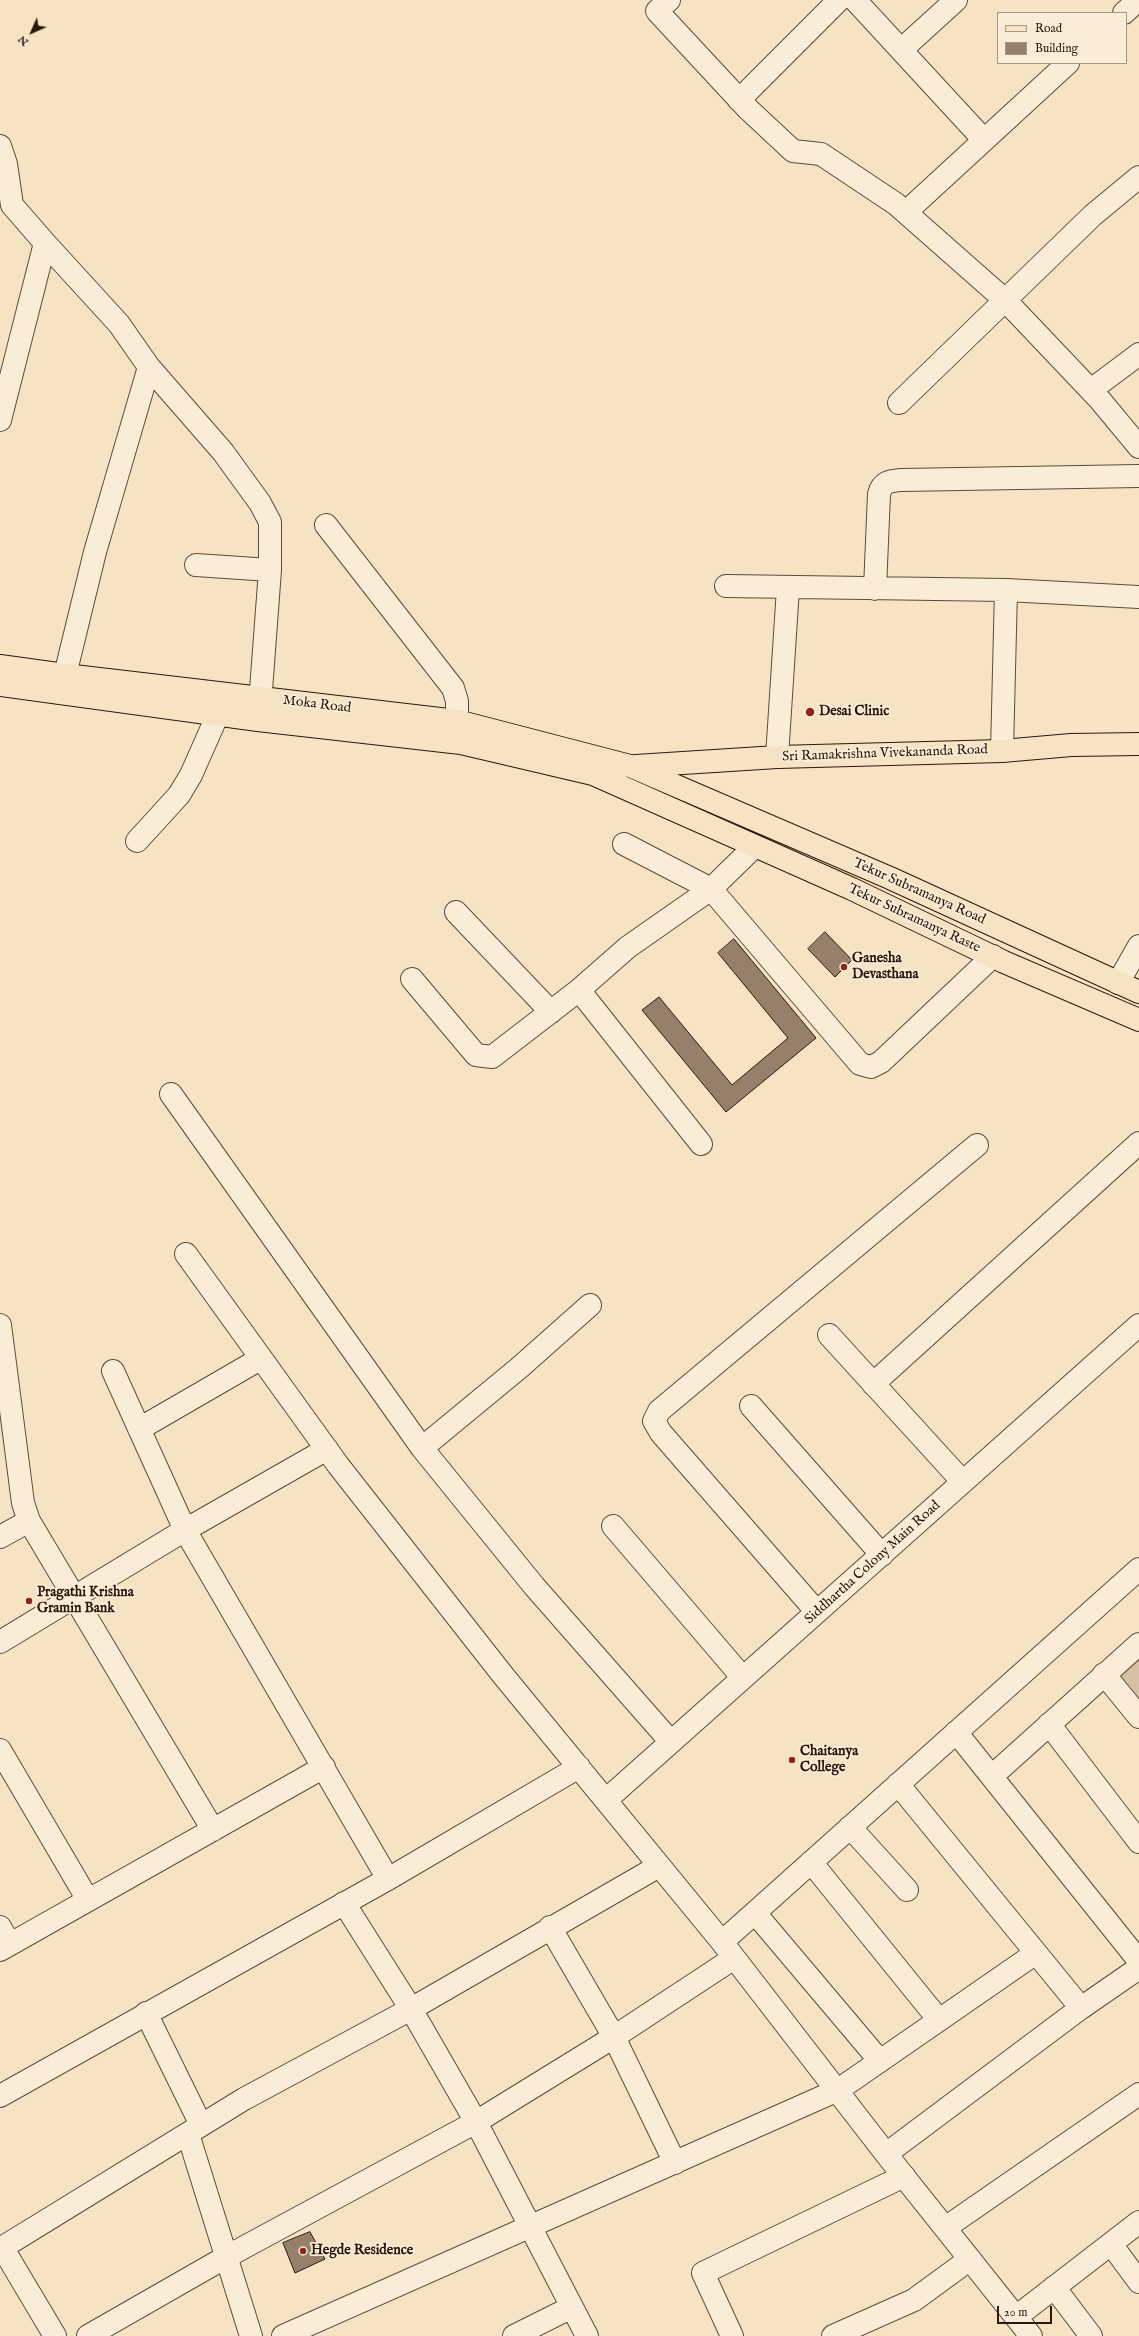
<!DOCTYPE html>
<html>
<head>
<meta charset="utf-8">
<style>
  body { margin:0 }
  #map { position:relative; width:1139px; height:2336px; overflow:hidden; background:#f6e3c3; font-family:"IM FELL English",serif }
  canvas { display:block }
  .legend { position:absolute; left:997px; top:12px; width:130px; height:52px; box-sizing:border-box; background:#f9edd8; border:1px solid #a79786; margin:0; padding:5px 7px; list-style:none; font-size:12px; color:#2c170b }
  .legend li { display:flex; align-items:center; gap:8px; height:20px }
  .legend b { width:20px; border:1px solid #a79786 }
  .north { position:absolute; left:12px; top:12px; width:40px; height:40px; -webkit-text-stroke:3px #f9edd8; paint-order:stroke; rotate:225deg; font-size:11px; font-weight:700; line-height:16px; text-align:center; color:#2c170b }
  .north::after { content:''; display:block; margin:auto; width:14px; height:18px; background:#2c170b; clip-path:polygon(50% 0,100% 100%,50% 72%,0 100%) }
  .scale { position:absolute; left:997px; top:2306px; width:55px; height:18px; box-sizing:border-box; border:2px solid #2c170b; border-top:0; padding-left:5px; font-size:12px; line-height:14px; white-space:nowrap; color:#2c170b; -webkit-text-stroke:3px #f9edd8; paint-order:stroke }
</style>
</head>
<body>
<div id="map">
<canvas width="1139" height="2336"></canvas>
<ul class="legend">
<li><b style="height:5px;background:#f6e3c3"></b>Road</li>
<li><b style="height:11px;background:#95816b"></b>Building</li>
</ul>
<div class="north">N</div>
<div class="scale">20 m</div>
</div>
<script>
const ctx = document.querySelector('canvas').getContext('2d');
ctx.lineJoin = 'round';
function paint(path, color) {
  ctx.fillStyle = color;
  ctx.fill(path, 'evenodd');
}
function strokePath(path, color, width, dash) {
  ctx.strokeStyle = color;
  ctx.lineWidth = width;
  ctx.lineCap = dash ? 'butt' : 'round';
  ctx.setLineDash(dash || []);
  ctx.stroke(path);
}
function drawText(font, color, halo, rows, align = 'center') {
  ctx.font = font + ' "IM FELL English",serif';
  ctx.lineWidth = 3.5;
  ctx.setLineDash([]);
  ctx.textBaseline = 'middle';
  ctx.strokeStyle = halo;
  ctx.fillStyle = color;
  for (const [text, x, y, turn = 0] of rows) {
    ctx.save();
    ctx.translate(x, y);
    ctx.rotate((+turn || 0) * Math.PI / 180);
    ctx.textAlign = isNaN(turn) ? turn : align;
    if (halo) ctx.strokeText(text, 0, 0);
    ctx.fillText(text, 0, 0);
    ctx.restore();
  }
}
paint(new Path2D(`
  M 1139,1650 L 1139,1712 L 1110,1675 Z`), '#d4c0a4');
const building = new Path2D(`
  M 825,932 L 852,960 L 835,977 L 808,949 Z
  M 734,939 L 816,1038 L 726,1112 L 642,1010 L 659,997 L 732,1085 L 788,1038 L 718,953 Z
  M 310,2232 L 325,2259 L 295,2273 L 283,2243 Z`);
paint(building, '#95816b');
strokePath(building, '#2c170b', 1);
const minor = new Path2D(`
  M 669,0 L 657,11 L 748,109 L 793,151 L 821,154 L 896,204 L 1006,301 L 1100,400 L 1139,447
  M 855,0 L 984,140
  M 1124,13 L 1138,0
  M 901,50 L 956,0
  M 739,100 L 839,0
  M 0,146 L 6,164 L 12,205 L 45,243 L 0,420
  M 906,212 L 1068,63
  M 45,243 L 119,324 L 149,367 L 223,452 L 260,503 L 270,522 L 270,570 L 259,717
  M 1091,390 L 1139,354
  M 899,403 L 1093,215 L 1139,177
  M 326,525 L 453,688 L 457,701 L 457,721
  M 196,565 L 270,570
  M 726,586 L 1006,590 L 1139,597
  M 875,589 L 879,494 C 882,482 889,481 901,480 L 1139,476
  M 65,675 L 95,552 L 149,367
  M 1002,751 L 1006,590
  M 777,757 L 788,588
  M 137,841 L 179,795 L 191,775 L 218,714
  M 624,844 L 711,889 L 860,1064 L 871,1067 L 881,1062 L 993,956
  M 456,912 L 551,1012
  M 412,979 L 476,1055 L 492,1057 L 579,990 L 628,947 L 711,889 L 754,847
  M 1118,983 L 1139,946
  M 579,990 L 701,1144
  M 171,1094 L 422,1448 L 534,1586 L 671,1742
  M 186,1254 L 338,1465 L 502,1674 L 722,1942 L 886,2154 L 1031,2336
  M 0,1325 L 23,1503 L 29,1521 L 213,1830
  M 829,1335 L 963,1482
  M 113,1371 L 185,1530 L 388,1879
  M 873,1384 L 1139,1143
  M 751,1406 L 882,1555
  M 139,1429 L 260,1359
  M 422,1448 L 519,1368 L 590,1305
  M 613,1526 L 743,1678
  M 0,1537 L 29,1521
  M 817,1612 L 661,1433 L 654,1421 L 659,1411 L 977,1145
  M 0,1642 L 185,1530 L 327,1449
  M 1104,1674 L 1139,1717
  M 1049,1724 L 1139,1842
  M 956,1732 L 1139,1961
  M 0,1750 L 88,1900
  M 992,1776 L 1139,1644
  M 898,1784 L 1081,2008
  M 606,1800 L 1139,1325
  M 850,1827 L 907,1890
  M 811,1862 L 939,2020
  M 344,1903 L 411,2009 L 476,2122 L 587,2336
  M 755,1913 L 880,2061
  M 0,1927 L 10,1944
  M 550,1927 L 614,2037 L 675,2163
  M 722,1942 L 1139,1569
  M 0,1950 L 324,1767
  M 146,2013 L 201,2125
  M 0,2096 L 388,1879 L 579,1767
  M 188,2134 L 251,2336
  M 886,2154 L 1081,2008 L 1139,1968
  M 945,2228 L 1139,2094
  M 1111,2244 L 1139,2282
  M 2,2247 L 55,2336
  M 0,2249 L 244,2099 L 411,2009 L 659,1866
  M 1054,2287 L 1091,2336
  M 1016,2317 L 1139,2222
  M 88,2336 L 226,2257 L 476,2122 L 614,2037 L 734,1958
  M 283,2336 L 838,2090 L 1036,1953
  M 514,2336 L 572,2307
  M 732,2336 L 703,2273 L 904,2176
  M 833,2336 L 914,2300 L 970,2259`);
const major = new Path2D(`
  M 0,666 L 65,675 L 457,721 L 630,766 L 890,878 L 1139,992
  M 0,685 L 258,720 L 461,743 L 593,774 L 852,889 L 1004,962 L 1139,1020
  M 636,766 L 777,757 L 1002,751 L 1071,745 L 1139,744`);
strokePath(minor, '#5e4a39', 24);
strokePath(major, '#2c170b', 24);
strokePath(minor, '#f9edd8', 22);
strokePath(major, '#f6e3c3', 22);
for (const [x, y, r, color] of [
  [810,712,5,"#8f2418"],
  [844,967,4,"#8f2418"],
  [29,1601,4,"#8f2418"],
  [792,1760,4,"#8f2418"],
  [303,2251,4,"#8f2418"]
]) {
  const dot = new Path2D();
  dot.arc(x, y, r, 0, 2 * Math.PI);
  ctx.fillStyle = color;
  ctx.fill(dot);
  strokePath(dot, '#f9edd8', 1.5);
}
drawText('14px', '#2c170b', '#f9edd8', [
  ["Moka Road",317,705,7],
  ["Sri Ramakrishna Vivekananda Road",885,754,-2],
  ["Tekur Subramanya Road",919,892,24],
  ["Tekur Subramanya Raste",914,919,25],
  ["Siddhartha Colony Main Road",873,1563,-42]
]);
drawText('bold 14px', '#2c170b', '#f9edd8', [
  ["Desai Clinic",819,712],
  ["Ganesha",852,959],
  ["Devasthana",852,975],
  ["Pragathi Krishna",37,1593],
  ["Gramin Bank",37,1609],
  ["Chaitanya",800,1752],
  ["College",800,1768],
  ["Hegde Residence",311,2251]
], 'left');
</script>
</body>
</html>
